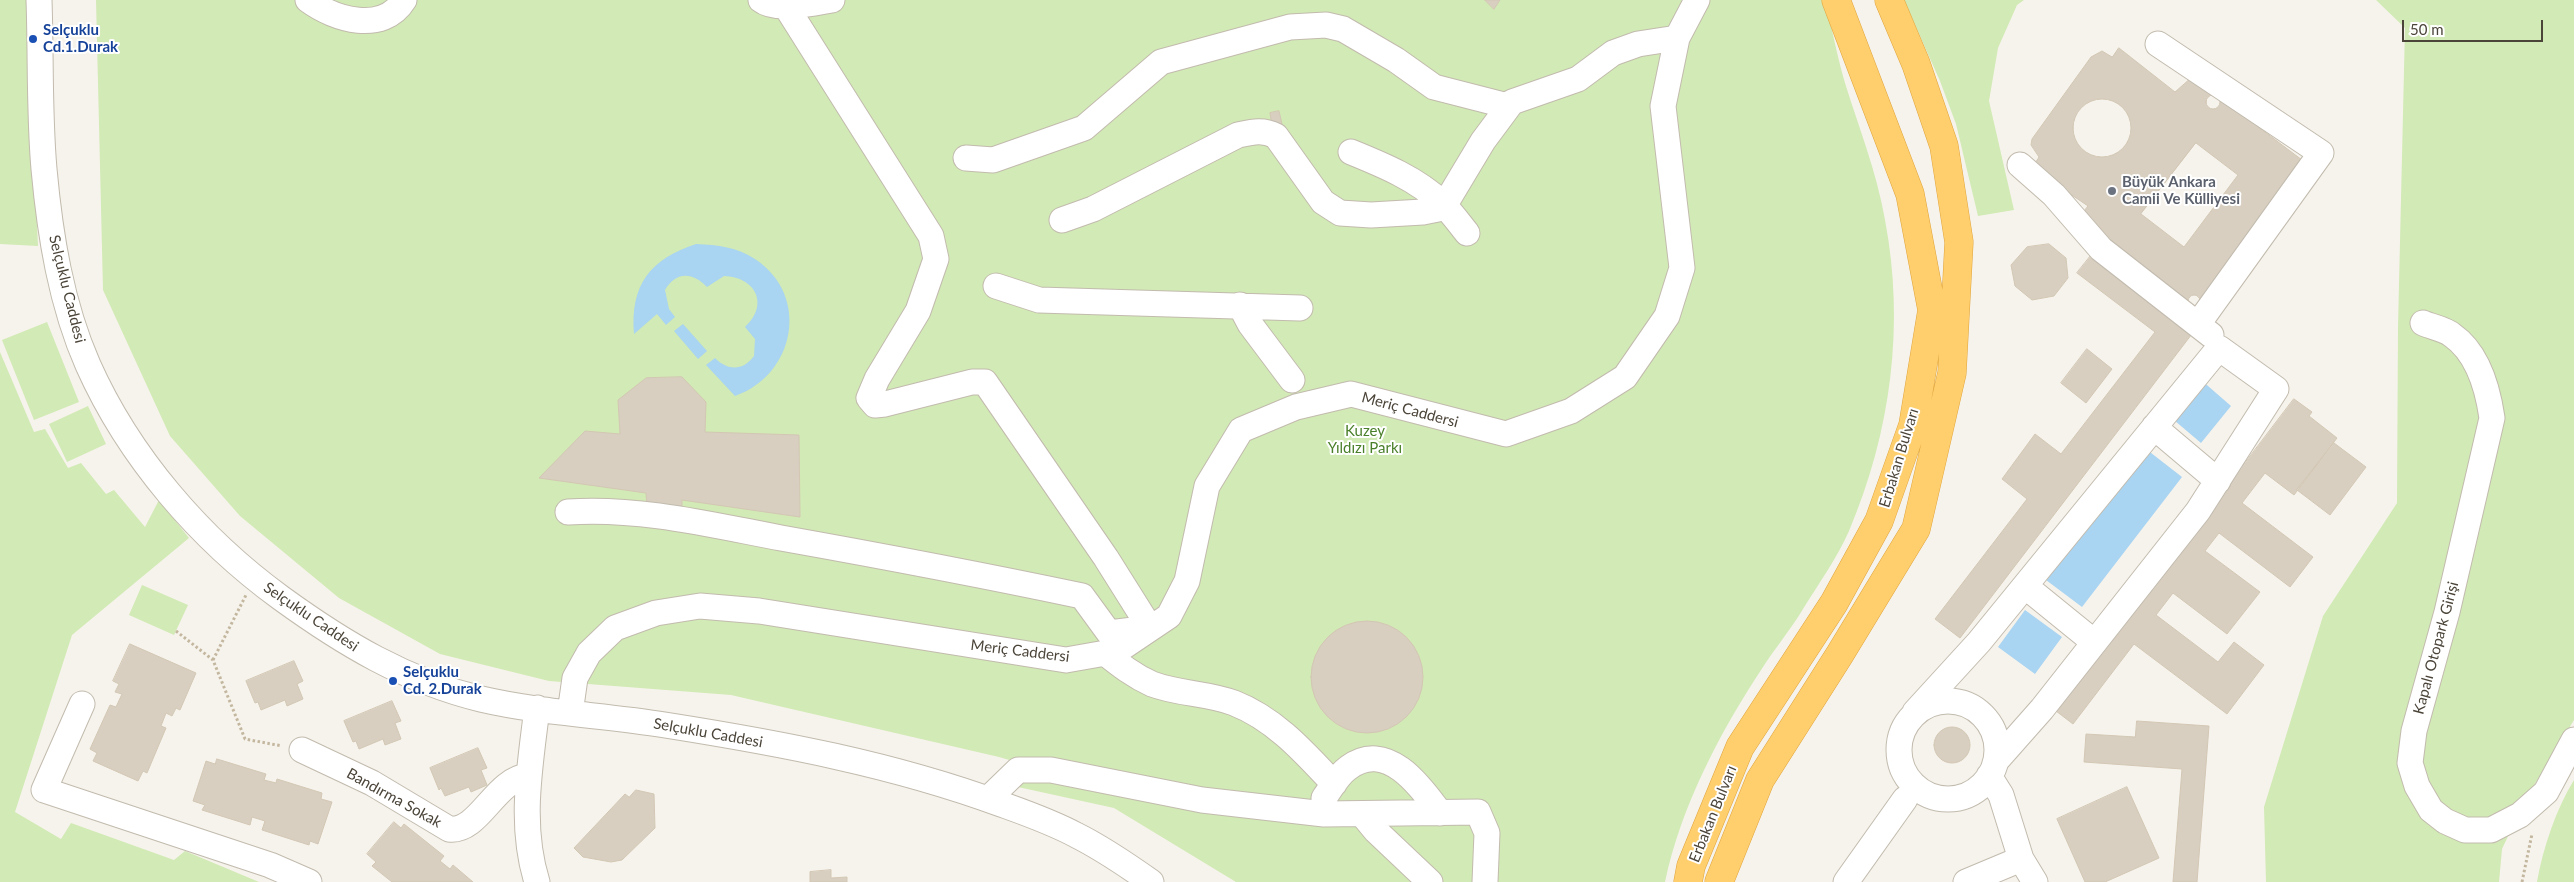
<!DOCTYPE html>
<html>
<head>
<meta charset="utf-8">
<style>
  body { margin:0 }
  #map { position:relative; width:2574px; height:882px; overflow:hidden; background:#f6f3ec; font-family:Lato,sans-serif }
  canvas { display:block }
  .scale { position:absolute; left:2402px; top:20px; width:141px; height:22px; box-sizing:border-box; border:2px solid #4b4439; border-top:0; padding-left:6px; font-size:15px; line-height:18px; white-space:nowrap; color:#4b4439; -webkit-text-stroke:4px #fff; paint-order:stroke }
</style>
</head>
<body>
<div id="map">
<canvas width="2574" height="882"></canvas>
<div class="scale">50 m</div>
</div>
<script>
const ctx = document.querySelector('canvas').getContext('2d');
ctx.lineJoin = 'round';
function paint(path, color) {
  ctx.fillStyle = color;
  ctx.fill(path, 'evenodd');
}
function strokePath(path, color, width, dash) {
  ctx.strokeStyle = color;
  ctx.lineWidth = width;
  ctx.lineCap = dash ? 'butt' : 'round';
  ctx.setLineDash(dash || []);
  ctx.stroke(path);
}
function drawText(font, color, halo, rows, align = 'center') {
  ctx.font = font + ' Lato,sans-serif';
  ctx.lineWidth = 4;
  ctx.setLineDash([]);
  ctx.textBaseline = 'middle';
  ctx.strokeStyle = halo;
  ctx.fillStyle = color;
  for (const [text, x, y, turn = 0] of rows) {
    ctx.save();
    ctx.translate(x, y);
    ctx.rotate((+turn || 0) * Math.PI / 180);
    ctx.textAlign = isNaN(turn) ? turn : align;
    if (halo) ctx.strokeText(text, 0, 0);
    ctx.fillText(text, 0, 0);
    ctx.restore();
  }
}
paint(new Path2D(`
  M 0,0 L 26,0 L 38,246 L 0,244 Z
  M 96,0 L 1825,0 C 1832,28 1837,56 1845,83 C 1859,128 1877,173 1885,220 C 1905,325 1891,432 1849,531 C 1837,558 1819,583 1803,609 C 1791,629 1776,647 1763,667 C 1720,732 1681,806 1665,882 L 1236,882 L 1114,808 L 1018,787 L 1037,768 L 999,757 L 731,695 L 549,681 L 440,654 L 339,598 L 240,516 L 170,436 L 103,290 Z
  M 1904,0 L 2024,0 L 2017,5 L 1998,48 L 1989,101 L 2014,210 L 1978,216 L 1956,124 L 1940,81 Z
  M 2376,0 L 2574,0 L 2574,720 L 2525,800 L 2502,849 L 2499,882 L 2266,882 L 2264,807 L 2323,616 L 2397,503 L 2398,327 L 2405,28 Z
  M 47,322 L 79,402 L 34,420 L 2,340 Z
  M 0,352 L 34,432 L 45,429 L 68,468 L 81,463 L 106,494 L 114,490 L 145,527 L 159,500 L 189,538 L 72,635 L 15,812 L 61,839 L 71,823 L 174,860 L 185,851 L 259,882 L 0,882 Z
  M 88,406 L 106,444 L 67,462 L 49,424 Z
  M 142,585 L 188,605 L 174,635 L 129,615 Z
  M 2574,780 L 2574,882 L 2537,882 C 2543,848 2556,809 2574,780 Z`), '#d2eab5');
paint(new Path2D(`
  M 696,244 C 718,245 737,247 755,259 C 811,296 795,375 735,396 L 706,365 L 715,358 C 728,371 743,371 754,356 L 755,339 L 745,327 C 770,304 755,277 724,276 L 707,287 C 693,272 676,271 665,290 L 669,309 L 675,317 L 666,325 L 657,314 L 634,334 C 630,285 650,259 696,244 Z
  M 683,324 L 707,351 L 698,359 L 674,331 Z
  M 2200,379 L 2231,406 L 2201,443 L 2168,415 Z
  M 2146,449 L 2182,477 L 2082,607 L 2046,580 Z
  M 2025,610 L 2062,637 L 2035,674 L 1998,647 Z`), '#a9d4f2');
const building = new Path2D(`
  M 1485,0 L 1500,0 L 1494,9 Z
  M 2119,48 L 2175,92 L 2192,77 L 2306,163 L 2196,308 L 2082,224 L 2084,211 L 2088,206 L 2032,168 L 2039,157 L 2031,145 L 2032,139 L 2091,57 L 2102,51 L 2112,57 ZM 2196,143 L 2238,175 L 2184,247 L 2141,214 Z
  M2206 102a7 7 0 1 1 14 0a7 7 0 1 1-14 0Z
  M2073 128a29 29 0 1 1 58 0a29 29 0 1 1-58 0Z
  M 1279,111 L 1282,124 L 1272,126 L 1270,113 Z
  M 2049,244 L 2066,258 L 2068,278 L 2054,296 L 2032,300 L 2015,286 L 2011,265 L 2027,247 Z
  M 2097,248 L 2198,326 L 1960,638 L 1935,619 L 2027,499 L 2002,479 L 2035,434 L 2061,454 L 2155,332 L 2077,273 Z
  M2188 301a6 6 0 1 1 12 0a6 6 0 1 1-12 0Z
  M 2087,349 L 2112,369 L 2086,403 L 2061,383 Z
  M 682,377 L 706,402 L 705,432 L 799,435 L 800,517 L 682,500 L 682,506 L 647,506 L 646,493 L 539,478 L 585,431 L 620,434 L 618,400 L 646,378 Z
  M 2294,399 L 2312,412 L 2309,416 L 2337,438 L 2294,495 L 2265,473 L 2242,503 L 2313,557 L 2290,587 L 2219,533 L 2205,551 L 2260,592 L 2227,634 L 2173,593 L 2156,615 L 2218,662 L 2234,642 L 2264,665 L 2227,714 L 2134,644 L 2073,724 L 2056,711 Z
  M 2334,443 L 2366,467 L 2330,515 L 2297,490 Z
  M1311 677a56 56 0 1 1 112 0a56 56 0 1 1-112 0Z
  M 130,644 L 196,673 L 180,710 L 176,708 L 172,716 L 166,713 L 161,726 L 166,728 L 147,773 L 143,771 L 138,781 L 93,761 L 97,753 L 90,749 L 110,705 L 116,707 L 122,694 L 115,692 L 119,684 L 113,681 Z
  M 294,661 L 303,681 L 297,684 L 303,699 L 287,706 L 285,700 L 261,710 L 258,702 L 255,703 L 246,681 Z
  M 392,701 L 401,721 L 395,723 L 401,739 L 385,745 L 383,739 L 359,749 L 356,741 L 353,742 L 344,721 Z
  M 2137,721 L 2209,726 L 2197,882 L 2173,882 L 2182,769 L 2084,762 L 2086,734 L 2135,737 Z
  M1934 745a18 18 0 1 1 36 0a18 18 0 1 1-36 0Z
  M 478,748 L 487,768 L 481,770 L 487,785 L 471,792 L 469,787 L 445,796 L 441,788 L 439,790 L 430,768 Z
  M 217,759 L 266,774 L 264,780 L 276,783 L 277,779 L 322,793 L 321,799 L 332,802 L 318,844 L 310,841 L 309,845 L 262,830 L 265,821 L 252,817 L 250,825 L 202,810 L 205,805 L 193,801 L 206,761 L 215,764 Z
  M 2127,787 L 2159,858 L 2105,882 L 2085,882 L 2057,819 Z
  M 636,790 L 654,794 L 655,828 L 622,860 L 611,862 L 583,857 L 574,848 L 625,794 L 629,797 Z
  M 394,822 L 401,828 L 404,824 L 444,856 L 440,861 L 450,869 L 453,865 L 473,882 L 392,882 L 372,866 L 376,862 L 367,854 Z
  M 831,870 L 831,878 L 847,877 L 847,882 L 810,882 L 810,872 Z`);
paint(building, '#d8cfc1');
strokePath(building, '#d3c7b4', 1);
const minor = new Path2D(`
  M 39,0 C 41,56 39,113 44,169 C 50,235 61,304 88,365 C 129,457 200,539 281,598 C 343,643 406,681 481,699 C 541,713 604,715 665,725 C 779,743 892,764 1001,804 C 1026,813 1052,822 1076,835 C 1102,848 1127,865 1151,882
  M 308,0 C 335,20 383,34 404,0
  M 761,0 C 776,12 814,3 832,0
  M 2158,44 L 2321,153 L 2198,324
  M 1351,152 C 1383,165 1417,179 1442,203 C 1451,212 1459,223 1467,233
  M 966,158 L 993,160 L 1084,128 L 1161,62 L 1290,27 L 1326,25 L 1343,29 L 1396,60 L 1434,87 L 1508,106
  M 2020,165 L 2054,195 L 2101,249 L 2211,335
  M 1062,220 L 1093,209 L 1238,135 C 1252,132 1263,129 1276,136 L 1323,202 L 1340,213 L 1371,215 L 1423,212 L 1438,209 L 1447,201 L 1483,141 L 1512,102 L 1578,79 L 1613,53 L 1638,44 L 1677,38
  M 996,286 L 1039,300 L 1300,308
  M 1240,305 L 1250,324 L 1292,380
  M 2423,323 C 2432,327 2445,329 2452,335 C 2478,353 2488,390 2492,418 L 2447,612 L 2414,731 L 2410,763 L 2417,786 L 2431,810 L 2445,821 L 2465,830 L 2491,830 L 2520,815 L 2546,792 L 2574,740
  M 2154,427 L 2218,481
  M 568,512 C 639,507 712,525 781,538 C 882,556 982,575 1082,596 L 1109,633 L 1150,628 L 1106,558 L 985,382 L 972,382 L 885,404 L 875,405 L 869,398 L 877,379 L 918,311 L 936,259 L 931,236 L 782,0
  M 2025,586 L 2094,642
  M 1105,653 C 1120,665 1134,676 1152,684 C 1178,694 1208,693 1234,703 C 1275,719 1304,752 1334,784
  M1899 750a49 49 0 1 1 98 0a49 49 0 1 1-98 0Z
  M 82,704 L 44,790 L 270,865 L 309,882
  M 1915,712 L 1979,642 L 2219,348 L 2276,389 L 2198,511 L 2042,709 L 1996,761
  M 570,713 L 575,678 L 589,653 L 615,628 L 656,613 L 700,606 L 759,611 L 1066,660 L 1117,651 L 1169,616 L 1187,581 L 1207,486 L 1241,430 L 1296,407 L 1351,394 L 1506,434 L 1571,411 L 1625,377 L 1667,316 L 1682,268 L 1663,106 L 1677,38 L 1697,0
  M 302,750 L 372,783 L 449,829 C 479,833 495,779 528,776
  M 1989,776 L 2001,795 L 2021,859
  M 1324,798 C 1331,788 1338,775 1348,768 C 1386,739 1420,785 1440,813
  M 988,799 L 1018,770 L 1051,770 L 1202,800 L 1324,814 L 1478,812 L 1487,833 L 1485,882
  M 1362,814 L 1376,831 L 1430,882
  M 537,882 C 519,824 530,767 537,708
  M 1846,882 L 1905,799
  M 1966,882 L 2021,859 L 2035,882`);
const highway = new Path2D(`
  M 1688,882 L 1691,866 L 1740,747 L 1834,603 L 1879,521 L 1913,425 L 1932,310 L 1910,194 L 1836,0
  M 1719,882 L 1760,780 L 1840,654 L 1916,529 L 1952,373 L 1959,242 L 1944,146 L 1916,64 L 1889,0`);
strokePath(minor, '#c2bbae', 27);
strokePath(highway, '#e0a43c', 29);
strokePath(new Path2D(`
  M 176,631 L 213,660 L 245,739 L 282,746
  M 213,660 L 246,595
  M 2522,882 L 2532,834`), '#c4b79f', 3, [2.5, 2.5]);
strokePath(minor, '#fff', 25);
strokePath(highway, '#ffcf6e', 28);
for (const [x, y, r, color] of [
  [33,39,5,"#1a4fb4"],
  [2112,191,5,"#6b7280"],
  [393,681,5,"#1a4fb4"]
]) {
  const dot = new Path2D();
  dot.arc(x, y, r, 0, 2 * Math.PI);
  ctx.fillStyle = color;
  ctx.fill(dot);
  strokePath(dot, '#fff', 2);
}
drawText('bold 15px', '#164399', '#fff', [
  ["Selçuklu",43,30],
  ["Cd.1.Durak",43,47],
  ["Selçuklu",403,672],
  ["Cd. 2.Durak",403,689]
], 'left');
drawText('bold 15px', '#5b616d', '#fff', [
  ["Büyük Ankara",2122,182],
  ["Camii Ve Külliyesi",2122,199]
], 'left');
drawText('15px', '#4b4439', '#fff', [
  ["Selçuklu Caddesi",67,289,76],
  ["Meriç Caddersi",1410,410,15],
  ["Erbakan Bulvarı",1899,458,-73],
  ["Selçuklu Caddesi",311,617,34],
  ["Kapalı Otopark Girişi",2436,648,-75],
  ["Meriç Caddersi",1020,651,7],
  ["Selçuklu Caddesi",708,733,10],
  ["Bandırma Sokak",394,798,29],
  ["Erbakan Bulvarı",1713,814,-68]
]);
drawText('15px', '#4a7f2a', '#fff', [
  ["Kuzey",1365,431],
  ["Yıldızı Parkı",1365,448]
]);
</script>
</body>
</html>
